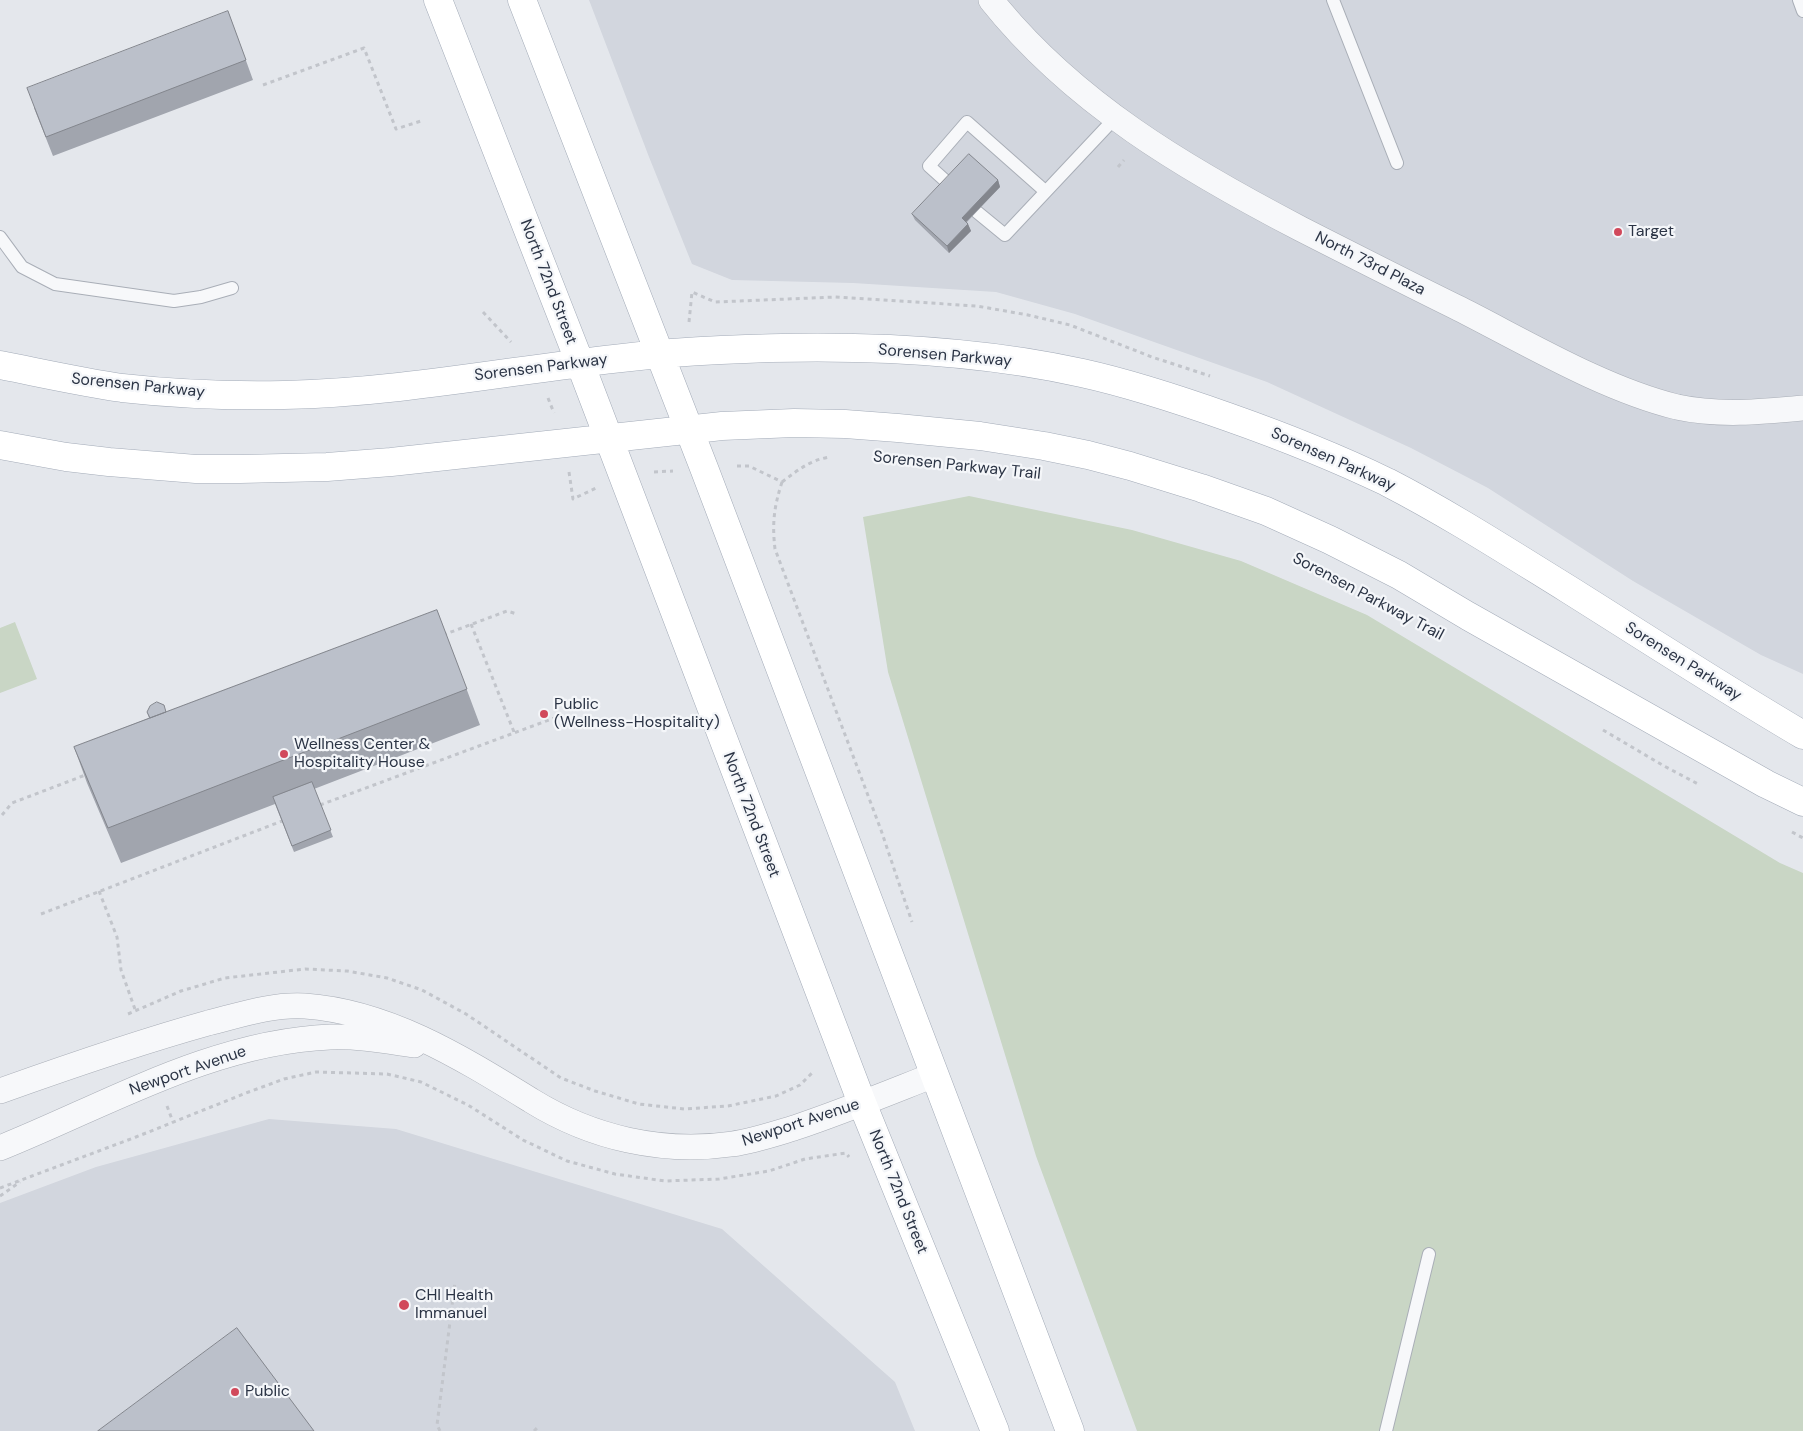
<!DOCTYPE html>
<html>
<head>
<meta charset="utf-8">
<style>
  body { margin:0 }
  canvas { display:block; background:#e4e7ec }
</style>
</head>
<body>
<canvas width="1803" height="1431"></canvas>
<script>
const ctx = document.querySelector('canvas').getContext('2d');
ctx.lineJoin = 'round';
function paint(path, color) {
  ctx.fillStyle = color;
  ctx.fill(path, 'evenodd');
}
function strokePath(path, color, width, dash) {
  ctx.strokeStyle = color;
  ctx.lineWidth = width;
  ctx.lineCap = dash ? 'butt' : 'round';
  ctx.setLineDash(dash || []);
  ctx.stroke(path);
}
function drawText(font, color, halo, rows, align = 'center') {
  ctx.font = font + ' "DM Sans",sans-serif';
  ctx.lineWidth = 4.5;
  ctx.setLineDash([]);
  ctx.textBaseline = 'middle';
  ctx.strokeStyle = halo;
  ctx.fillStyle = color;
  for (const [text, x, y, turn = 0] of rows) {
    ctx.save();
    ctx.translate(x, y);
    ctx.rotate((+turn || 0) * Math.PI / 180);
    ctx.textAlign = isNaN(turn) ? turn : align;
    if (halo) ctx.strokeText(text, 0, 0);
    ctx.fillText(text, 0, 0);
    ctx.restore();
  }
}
paint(new Path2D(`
  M 589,0 L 1803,0 L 1803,674 L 1761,655 L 1633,581 L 1488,488 L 1411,448 L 1267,382 L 1075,314 L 996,292 L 853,283 L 732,280 L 692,264 L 649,157 Z
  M 269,1119 L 396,1129 L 722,1229 L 895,1382 L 915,1431 L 0,1431 L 0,1203 L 96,1167 Z`), '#d2d6de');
paint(new Path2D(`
  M 969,496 L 1132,530 L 1241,561 L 1367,615 L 1780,863 L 1803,873 L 1803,1431 L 1137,1431 L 1036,1156 L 888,672 L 863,517 Z
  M 15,622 L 37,679 L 0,693 L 0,628 Z`), '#c9d6c5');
const service = new Path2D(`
  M 1333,0 L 1397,163
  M 1799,0 L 1803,11
  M 949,184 L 929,166 L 967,122 L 1045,191
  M 977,212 L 1005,235 L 1115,118
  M 0,237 L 22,267 L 55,284 L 174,301 L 201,297 L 232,288
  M 1386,1431 L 1429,1254`);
const minor = new Path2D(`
  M 991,0 C 1073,103 1186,169 1301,229 C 1354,256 1407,283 1460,309 C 1527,343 1604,389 1677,407 C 1718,416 1761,412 1803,408
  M 0,1091 C 70,1066 136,1043 208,1023 C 240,1015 272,1004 305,1006 C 389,1012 462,1058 532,1101 C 592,1138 662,1154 732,1144 C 753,1141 774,1134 794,1128 C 842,1112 888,1093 934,1075
  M 0,1148 C 107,1105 212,1042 330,1037 C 359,1036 386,1041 414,1045`);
const primary = new Path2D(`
  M 438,0 L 580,363 L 862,1103 L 995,1431
  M 522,0 L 704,468 L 1070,1431
  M 0,365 C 41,373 81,382 122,388 C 175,394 230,396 284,395 C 431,392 574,356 721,350 C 841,344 964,347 1082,373 C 1132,384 1180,400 1228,417 C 1282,436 1335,457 1387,482 C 1449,514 1508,552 1568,589 C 1646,638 1723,688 1803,735
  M 0,445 L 66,457 L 109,462 L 196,469 L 240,469 L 327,467 L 391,462 L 722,426 L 794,423 L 845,424 L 898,428 L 980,436 L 1044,446 L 1088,455 L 1130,466 L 1201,488 L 1266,511 L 1330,540 L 1399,575 L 1468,616 L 1766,784 L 1803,802`);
strokePath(service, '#a9aeb7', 14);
strokePath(minor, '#a9aeb7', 26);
strokePath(primary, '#a3abb8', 29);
strokePath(new Path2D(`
  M 263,85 L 364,48 L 396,129 L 421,121
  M 1118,167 L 1124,160
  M 483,312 L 511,342
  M 689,322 L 692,292 L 715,302 L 835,297 L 977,306 L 1028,315 L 1070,325 L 1152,357 L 1210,376
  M 548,398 L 554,413
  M 737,466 L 749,466 L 782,482
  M 569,472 L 573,499 L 596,488
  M 654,472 L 673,471
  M 782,482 C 798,470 810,460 830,457
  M 782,482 C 774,507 772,523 775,549 L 881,830 L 912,922
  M 471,624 L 514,732
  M 443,635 L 507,611 L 517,614
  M 1603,730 L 1664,766 L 1698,784
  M 320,805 L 557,717
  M 2,815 L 12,803 L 88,774
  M 1792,832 L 1803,838
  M 99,891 L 117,937 L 121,970 L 136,1012
  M 41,914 L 282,821
  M 128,1014 L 181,991 L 225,978 L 305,969 L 347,971 L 387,978 L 422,990 L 466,1014 L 561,1078 L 595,1091 L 639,1104 L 684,1109 L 728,1106 L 776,1096 L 800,1085 L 812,1073
  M 167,1106 L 173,1122
  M 0,1188 L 136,1137 L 246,1093 L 284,1079 L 316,1072 L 387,1074 L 421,1082 L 468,1105 L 523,1140 L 567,1161 L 615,1174 L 665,1181 L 719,1179 L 769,1171 L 805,1159 L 846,1153 L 849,1157
  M 0,1196 L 20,1182
  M 440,1431 L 437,1425 L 455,1282
  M 534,1431 L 537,1428`), '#c2c5cb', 3, [4, 4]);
strokePath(service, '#f7f8fa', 12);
strokePath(minor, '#f7f8fa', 25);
strokePath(primary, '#fff', 28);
paint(new Path2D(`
  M 228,11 L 253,80 L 53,156 L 34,108 Z
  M 998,180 L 1000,187 L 967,222 L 971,231 L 949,253 L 915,220 L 912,214 Z
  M 437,610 L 480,725 L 314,789 L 333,837 L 294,852 L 275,804 L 121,863 L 87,783 L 74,747 L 149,718 L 147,712 L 166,712 Z`), '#a1a5ae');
paint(new Path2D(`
  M 998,180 L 1000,187 L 964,224 L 962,218 Z
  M 968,224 L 971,231 L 949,253 L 947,246 Z`), '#83868d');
const building = new Path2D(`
  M 228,11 L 246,60 L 46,137 L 27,88 Z
  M 969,154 L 998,180 L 962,218 L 968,224 L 947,246 L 912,214 Z
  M 437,610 L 467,689 L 108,828 L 74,747 Z
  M 157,702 L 164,705 L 166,712 L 150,718 L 147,712 L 150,706 Z
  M 312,782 L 331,830 L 292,846 L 273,797 Z
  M 237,1328 L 314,1431 L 98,1431 Z`);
paint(building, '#bbc0ca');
strokePath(building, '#83868d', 1);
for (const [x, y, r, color] of [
  [1618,232,5,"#d1495b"],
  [544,714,5,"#d1495b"],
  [284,754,5,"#d1495b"],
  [404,1305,6,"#d1495b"],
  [235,1392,5,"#d1495b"]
]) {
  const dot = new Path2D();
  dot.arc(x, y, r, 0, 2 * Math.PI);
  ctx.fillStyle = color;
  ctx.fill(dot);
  strokePath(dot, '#f4f6f9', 2);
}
drawText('16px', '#2b3445', '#f4f6f9', [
  ["Target",1628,232],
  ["Public",554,705],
  ["(Wellness-Hospitality)",554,723],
  ["Wellness Center &",294,745],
  ["Hospitality House",294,763],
  ["CHI Health",415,1296],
  ["Immanuel",415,1314],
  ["Public",245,1392]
], 'left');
drawText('16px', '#2b3445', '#f4f6f9', [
  ["North 73rd Plaza",1370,264,27],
  ["North 72nd Street",548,282,69],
  ["Sorensen Parkway",945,356,5],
  ["Sorensen Parkway",541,368,-7],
  ["Sorensen Parkway",138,386,6],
  ["Sorensen Parkway",1333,460,24],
  ["Sorensen Parkway Trail",957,466,6],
  ["Sorensen Parkway Trail",1368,597,28],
  ["Sorensen Parkway",1683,662,32],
  ["North 72nd Street",751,815,69],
  ["Newport Avenue",188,1071,-19],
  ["Newport Avenue",801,1123,-18],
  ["North 72nd Street",898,1192,68]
]);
</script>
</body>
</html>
